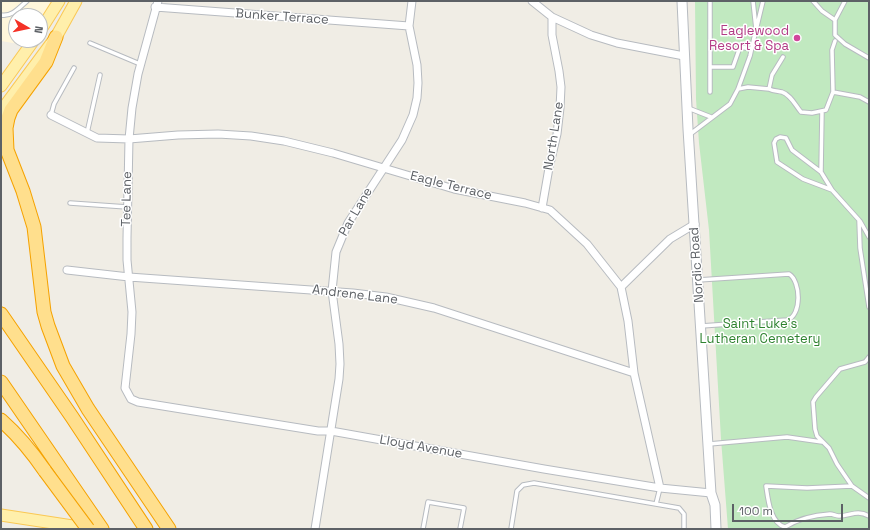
<!DOCTYPE html>
<html>
<head>
<meta charset="utf-8">
<style>
  body { margin:0 }
  #map { position:relative; width:870px; height:530px; overflow:hidden; background:#f0ede5; font-family:"Space Grotesk",sans-serif }
  canvas { display:block }
  .frame { position:absolute; inset:0; border:2px solid #5d6166; pointer-events:none }
  .north { position:absolute; left:8px; top:8px; width:40px; height:40px; box-sizing:border-box; background:#fff; border:1px solid #bec0c2; border-radius:50%; rotate:99deg; font-size:11px; font-weight:700; line-height:16px; text-align:center; color:#5d6166 }
  .north::after { content:''; display:block; margin:auto; width:14px; height:18px; background:#f43227; clip-path:polygon(50% 0,100% 100%,50% 72%,0 100%) }
  .scale { position:absolute; left:732px; top:504px; width:111px; height:18px; box-sizing:border-box; border:2px solid #5d6166; border-top:0; padding-left:5px; font-size:12px; line-height:14px; white-space:nowrap; color:#5d6166; -webkit-text-stroke:3px #fff; paint-order:stroke }
</style>
</head>
<body>
<div id="map">
<canvas width="870" height="530"></canvas>
<div class="frame"></div>
<div class="north">N</div>
<div class="scale">100 m</div>
</div>
<script>
const ctx = document.querySelector('canvas').getContext('2d');
ctx.lineJoin = 'round';
function paint(path, color) {
  ctx.fillStyle = color;
  ctx.fill(path, 'evenodd');
}
function strokePath(path, color, width, dash) {
  ctx.strokeStyle = color;
  ctx.lineWidth = width;
  ctx.lineCap = dash ? 'butt' : 'round';
  ctx.setLineDash(dash || []);
  ctx.stroke(path);
}
function drawText(font, color, halo, rows, align = 'center') {
  ctx.font = font + ' "Space Grotesk",sans-serif';
  ctx.lineWidth = 3;
  ctx.setLineDash([]);
  ctx.textBaseline = 'middle';
  ctx.strokeStyle = halo;
  ctx.fillStyle = color;
  for (const [text, x, y, turn = 0] of rows) {
    ctx.save();
    ctx.translate(x, y);
    ctx.rotate((+turn || 0) * Math.PI / 180);
    ctx.textAlign = isNaN(turn) ? turn : align;
    if (halo) ctx.strokeText(text, 0, 0);
    ctx.fillText(text, 0, 0);
    ctx.restore();
  }
}
paint(new Path2D(`
  M 1,1 L 54,1 L 40,23 L 40,16 L 16,16 L 16,40 L 29,40 L 25,45 L 1,41 Z`), '#fff6db');
paint(new Path2D(`
  M 695,1 L 869,1 L 869,529 L 728,529 L 721,439 L 709,230 L 699,143 L 696,99 Z`), '#c1e9c0');
const service = new Path2D(`
  M 710,1 L 710,92
  M 813,1 L 822,11 L 835,20
  M 845,1 L 835,20 L 835,35 L 845,44 L 869,58
  M 1,15 C 12,17 19,8 27,1
  M 757,26 L 763,1
  M 90,43 L 140,64
  M 711,67 L 733,67 L 740,47 L 751,49
  M 738,89 L 748,87 L 769,89 L 772,75 L 783,57
  M 769,89 C 773,91 777,91 782,92 C 791,95 795,105 801,112 L 812,113 L 826,110 L 833,92 L 832,50 L 835,41
  M 833,92 L 860,97 L 869,102
  M 688,108 L 711,117
  M 51,115 L 54,104 L 74,68
  M 87,133 L 100,75
  M 689,135 L 730,104 L 738,89 L 750,56 L 756,29 L 753,1
  M 821,172 L 832,190 L 803,179 L 777,162 L 774,143 L 776,139 L 780,137 L 786,138 L 792,150 L 821,172 L 822,111
  M 832,190 L 859,220 L 860,248 L 869,307
  M 70,203 L 127,207
  M 860,221 L 869,237
  M 698,280 L 789,274 C 801,281 802,316 787,320 L 701,326
  M 869,357 L 865,362 L 840,369 L 816,397 L 813,402 L 815,429 L 817,436 L 829,448 L 837,464 L 852,486 L 869,498
  M 709,444 L 787,437 L 822,442
  M 656,504 L 660,488
  M 785,527 C 770,523 768,499 766,486 L 807,488 L 852,486
  M 785,528 L 785,527 C 798,519 815,515 830,514 C 833,514 836,516 839,516 C 851,516 856,509 869,516
  M 423,529 L 428,502 L 464,508 L 460,529
  M 511,529 L 517,491 L 523,485 L 534,483 L 679,508 L 684,514 L 684,529`);
const minor = new Path2D(`
  M 158,1 L 138,74 L 132,108 L 129,139 L 127,238 L 127,260 L 132,312 L 131,334 L 125,388 L 131,399 L 138,402 L 318,431 L 331,431 L 544,469 L 660,488 L 711,493
  M 532,1 L 552,17 L 591,35 L 617,43 L 684,56
  M 155,7 L 409,26
  M 51,115 L 97,138 L 129,139 L 178,135 L 218,134 L 251,136 L 284,141 L 333,153 L 454,189 L 525,203 L 550,210 L 587,244 L 621,287 L 628,321 L 634,373 L 660,488
  M 542,208 L 549,168 L 557,134 L 560,108 L 561,87 L 559,71 L 552,35 L 552,17
  M 67,270 L 129,277 L 353,293 L 386,297 L 434,308 L 634,373
  M 621,287 L 670,239 L 695,224
  M 315,529 L 339,379 L 340,364 L 339,344 L 332,291 L 336,252 L 348,223 L 402,140 L 413,115 L 417,98 L 418,83 L 417,65 L 409,26 L 412,1`);
const tertiary = new Path2D(`
  M 682,1 L 688,129 L 711,493 L 715,505 L 716,529`);
const primary = new Path2D(`
  M 40,31 L 59,1
  M 1,86 L 34,40
  M 1,111 L 56,37 L 76,1
  M 1,515 L 92,529`);
const motorway = new Path2D(`
  M 56,37 L 46,62 L 11,110 L 8,118 L 6,128 L 7,150 L 23,191 L 34,227 L 44,312 L 48,326 L 63,366 L 88,409 L 169,529
  M 1,314 L 72,417 L 146,529
  M 1,382 L 102,529
  M 1,420 C 18,435 32,452 45,471`);
strokePath(service, '#b7bbc0', 5.5);
strokePath(minor, '#b7bbc0', 9);
strokePath(tertiary, '#b7bbc0', 11);
strokePath(primary, '#fac854', 13);
strokePath(motorway, '#f5a200', 15);
strokePath(service, '#fff', 3.5);
strokePath(minor, '#fff', 7);
strokePath(tertiary, '#fff', 9);
strokePath(primary, '#ffefab', 11);
strokePath(motorway, '#ffdf8d', 13);
const motorwayBridge = new Path2D(`
  M 45,471 L 88,529`);
strokePath(motorwayBridge, '#f5a200', 15, []);
strokePath(motorwayBridge, '#ffdf8d', 13);
for (const [x, y, r, color] of [
  [797,38,4,"#d1479c"]
]) {
  const dot = new Path2D();
  dot.arc(x, y, r, 0, 2 * Math.PI);
  ctx.fillStyle = color;
  ctx.fill(dot);
  strokePath(dot, '#fff', 1.5);
}
drawText('13px', '#5d6166', '#fff', [
  ["Bunker Terrace",282,17,4],
  ["North Lane",554,136,-81],
  ["Eagle Terrace",451,186,14],
  ["Tee Lane",127,199,-89],
  ["Par Lane",356,212,-60],
  ["Nordic Road",697,265,-94],
  ["Andrene Lane",355,295,7],
  ["Lloyd Avenue",421,447,10]
]);
drawText('13px', '#b23c85', '#fff', [
  ["Eaglewood",789,31],
  ["Resort & Spa",789,46]
], 'right');
drawText('13px', '#2f8330', '#fff', [
  ["Saint Luke's",760,324],
  ["Lutheran Cemetery",760,339]
]);
</script>
</body>
</html>
